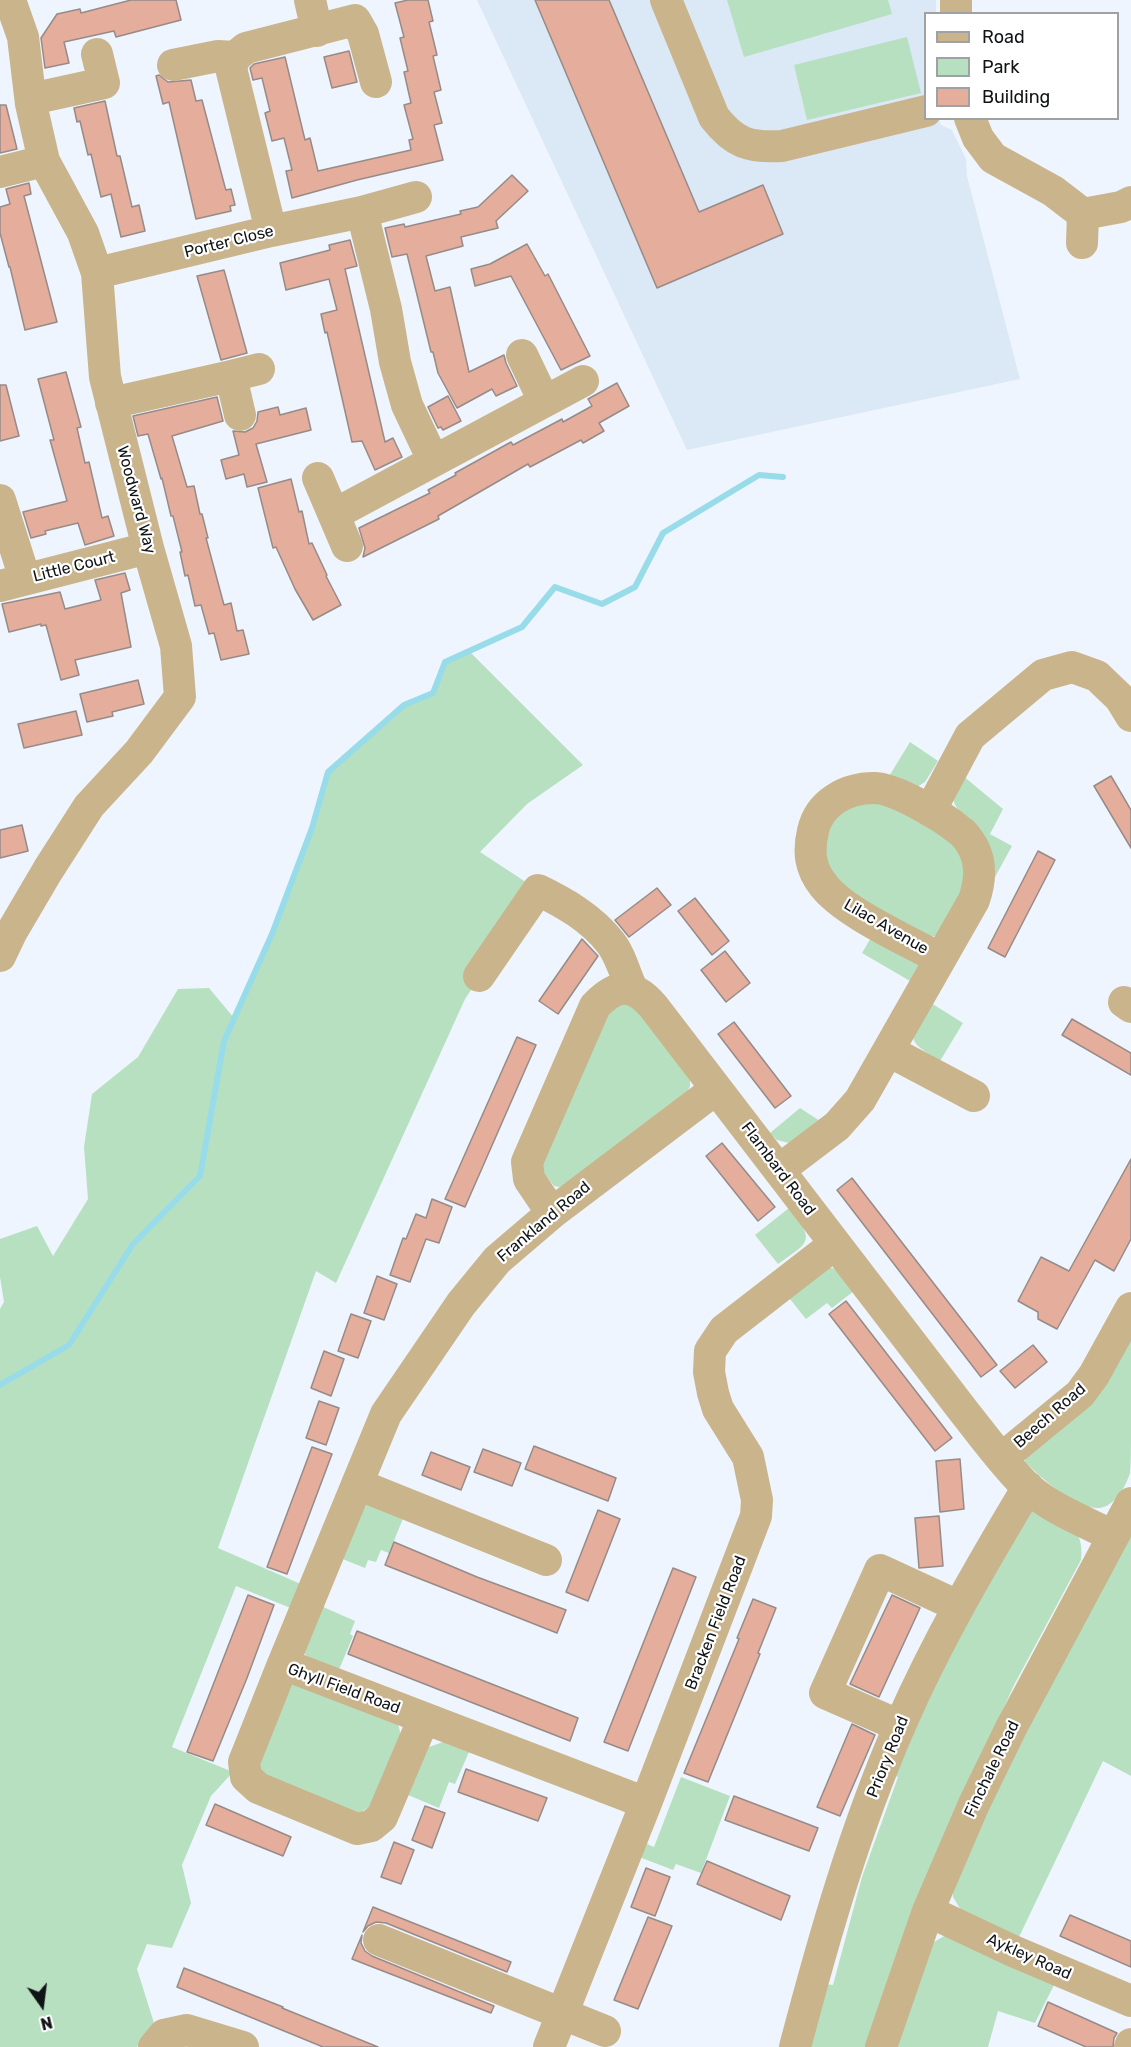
<!DOCTYPE html>
<html>
<head>
<meta charset="utf-8">
<style>
  body { margin:0 }
  #map { position:relative; width:1131px; height:2047px; overflow:hidden; background:#eef5fe; font-family:Rubik,sans-serif }
  canvas { display:block }
  .legend { position:absolute; left:924px; top:12px; width:195px; height:108px; box-sizing:border-box; background:#fff; border:2px solid #a0a1a2; margin:0; padding:8px 10px; list-style:none; font-size:18px; color:#111416 }
  .legend li { display:flex; align-items:center; gap:12px; height:30px }
  .legend b { width:30px; border:2px solid #a0a1a2 }
  .north { position:absolute; left:12px; top:1975px; width:60px; height:60px; -webkit-text-stroke:4px #fff; paint-order:stroke; rotate:166deg; font-size:16px; font-weight:700; line-height:24px; text-align:center; color:#111416 }
  .north::after { content:''; display:block; margin:auto; width:21px; height:27px; background:#111416; clip-path:polygon(50% 0,100% 100%,50% 72%,0 100%) }
</style>
</head>
<body>
<div id="map">
<canvas width="1131" height="2047"></canvas>
<ul class="legend">
<li><b style="height:8px;background:#cab48c"></b>Road</li>
<li><b style="height:16px;background:#b7e0c1"></b>Park</li>
<li><b style="height:16px;background:#e5ad9b"></b>Building</li>
</ul>
<div class="north">N</div>
</div>
<script>
const ctx = document.querySelector('canvas').getContext('2d');
ctx.lineJoin = 'round';
function paint(path, color) {
  ctx.fillStyle = color;
  ctx.fill(path, 'evenodd');
}
function strokePath(path, color, width, dash) {
  ctx.strokeStyle = color;
  ctx.lineWidth = width;
  ctx.lineCap = dash ? 'butt' : 'round';
  ctx.setLineDash(dash || []);
  ctx.stroke(path);
}
function drawText(font, color, halo, rows, align = 'center') {
  ctx.font = font + ' Rubik,sans-serif';
  ctx.lineWidth = 4.5;
  ctx.setLineDash([]);
  ctx.textBaseline = 'middle';
  ctx.strokeStyle = halo;
  ctx.fillStyle = color;
  for (const [text, x, y, turn = 0] of rows) {
    ctx.save();
    ctx.translate(x, y);
    ctx.rotate((+turn || 0) * Math.PI / 180);
    ctx.textAlign = isNaN(turn) ? turn : align;
    if (halo) ctx.strokeText(text, 0, 0);
    ctx.fillText(text, 0, 0);
    ctx.restore();
  }
}
paint(new Path2D(`
  M 477,0 L 936,0 L 936,13 L 926,14 L 926,118 L 939,119 L 941,125 L 952,130 L 966,159 L 967,176 L 1020,379 L 687,450 Z`), '#dbe8f5');
paint(new Path2D(`
  M 727,0 L 888,0 L 892,14 L 744,57 Z
  M 907,37 L 921,93 L 807,120 L 794,65 Z
  M 469,651 L 583,765 L 527,804 L 480,852 L 538,890 L 465,999 L 336,1283 L 316,1271 L 218,1548 L 303,1585 L 293,1609 L 236,1586 L 172,1747 L 233,1772 L 211,1796 L 182,1865 L 191,1903 L 172,1948 L 147,1944 L 137,1969 L 154,2023 L 137,2047 L 0,2047 L 0,1309 L 4,1302 L 0,1277 L 0,1239 L 37,1226 L 53,1256 L 88,1199 L 84,1147 L 92,1094 L 138,1057 L 178,989 L 209,988 L 234,1018 L 272,934 L 312,828 L 328,772 L 404,705 L 433,693 L 445,662 Z
  M 910,742 L 938,761 L 925,782 L 914,789 L 888,778 Z
  M 962,775 L 1003,809 L 990,834 L 1012,846 L 989,888 L 969,825 L 971,819 C 947,804 952,798 962,775 Z
  M 864,794 L 955,837 L 969,883 L 939,935 L 931,937 L 923,934 L 836,884 L 827,875 L 823,825 Z
  M 876,929 L 919,960 L 919,966 L 910,981 L 862,953 Z
  M 617,1002 L 635,1004 L 690,1075 L 690,1086 L 686,1096 L 560,1187 L 554,1186 L 542,1171 L 543,1162 L 606,1009 Z
  M 931,1003 L 963,1023 L 940,1061 C 902,1038 910,1038 931,1003 Z
  M 800,1108 L 820,1121 L 789,1143 L 777,1140 L 770,1133 Z
  M 789,1208 C 815,1241 811,1241 778,1264 L 755,1235 Z
  M 828,1267 L 836,1269 L 854,1291 L 832,1308 L 827,1303 L 806,1319 L 786,1294 Z
  M 1131,1326 C 1131,1362 1131,1399 1131,1436 C 1131,1447 1131,1462 1130,1473 C 1126,1486 1114,1508 1098,1508 C 1073,1508 1042,1478 1025,1462 L 1026,1453 Z
  M 368,1503 L 404,1516 L 389,1553 L 381,1550 L 376,1562 L 368,1560 L 365,1568 L 340,1558 L 362,1506 Z
  M 1039,1510 C 1065,1524 1085,1526 1081,1560 L 1014,1685 L 926,1879 L 868,2047 L 809,2047 L 824,1984 L 833,1985 L 862,1877 L 898,1777 L 891,1774 L 938,1670 L 1031,1511 Z
  M 1131,1533 L 1131,1776 L 1103,1761 L 1019,1937 L 962,1912 L 953,1897 L 953,1886 L 1017,1746 Z
  M 321,1606 L 355,1621 L 350,1634 L 353,1636 L 338,1672 L 308,1658 L 304,1653 Z
  M 284,1680 L 391,1716 L 399,1727 L 401,1738 L 372,1805 L 358,1814 L 266,1778 L 258,1765 Z
  M 443,1742 L 469,1752 L 455,1784 L 449,1782 L 439,1808 L 408,1795 L 429,1747 Z
  M 681,1777 L 730,1796 L 701,1873 L 676,1864 L 673,1870 L 634,1855 L 640,1841 L 654,1847 Z
  M 946,1935 L 1057,1979 L 1035,2023 L 998,2011 L 988,2047 L 897,2047 L 927,1951 L 934,1942 Z`), '#b7e0c1');
strokePath(new Path2D(`
  M 0,1385 L 69,1345 L 133,1244 L 200,1176 L 224,1041 L 272,934 L 312,828 L 328,772 L 404,705 L 433,693 L 445,662 L 522,627 L 555,587 L 602,604 L 635,587 L 663,533 L 759,475 L 783,477`), '#98dce9', 6);
const building = new Path2D(`
  M 131,0 L 176,0 L 181,20 L 116,37 L 114,31 L 64,42 L 69,63 L 45,68 L 41,38 L 57,14 L 80,9 L 81,13 Z
  M 408,0 L 428,0 L 433,21 L 429,22 L 437,55 L 433,56 L 441,90 L 434,92 L 442,123 L 434,125 L 443,160 L 357,180 L 292,198 L 286,171 L 292,170 L 284,138 L 272,141 L 265,113 L 270,111 L 262,78 L 253,80 L 250,68 L 254,64 L 285,57 L 305,140 L 310,138 L 318,171 L 411,150 L 409,140 L 413,139 L 404,105 L 411,103 L 404,72 L 408,71 L 400,38 L 404,37 L 395,3 Z
  M 535,0 L 609,0 L 699,212 L 763,185 L 783,234 L 657,288 Z
  M 349,51 L 357,82 L 332,88 L 324,57 Z
  M 159,75 L 168,82 L 191,80 L 196,101 L 202,100 L 225,187 L 226,190 L 231,189 L 235,205 L 230,206 L 231,211 L 196,219 L 169,102 L 163,104 L 156,76 Z
  M 105,101 L 117,156 L 120,156 L 132,207 L 139,205 L 145,231 L 121,237 L 111,194 L 101,197 L 91,154 L 88,155 L 80,121 L 77,122 L 74,108 Z
  M 0,105 L 6,105 L 17,149 L 0,153 Z
  M 512,175 L 528,191 L 496,221 L 498,228 L 461,237 L 463,246 L 426,256 L 435,291 L 450,287 L 469,372 L 504,355 L 506,363 L 517,386 L 496,396 L 492,389 L 457,408 L 438,373 L 433,352 L 431,352 L 407,254 L 392,257 L 385,228 L 404,224 L 405,227 L 461,214 L 460,211 L 478,207 Z
  M 29,183 L 31,194 L 24,196 L 57,322 L 25,330 L 10,267 L 9,267 L 0,233 L 0,207 L 10,204 L 6,189 Z
  M 350,240 L 357,266 L 345,269 L 385,442 L 393,438 L 402,457 L 375,470 L 362,441 L 352,442 L 327,332 L 325,333 L 321,314 L 337,310 L 329,279 L 286,290 L 280,263 L 330,250 L 329,245 Z
  M 527,244 L 545,276 L 548,274 L 590,356 L 561,370 L 511,276 L 475,286 L 471,269 L 490,264 Z
  M 224,270 L 247,353 L 221,360 L 197,276 Z
  M 66,372 L 81,427 L 77,428 L 85,463 L 89,462 L 102,518 L 108,516 L 114,536 L 85,545 L 78,523 L 45,531 L 46,534 L 31,538 L 23,512 L 67,501 L 50,440 L 54,440 L 38,379 Z
  M 617,383 L 629,406 L 599,423 L 604,431 L 583,443 L 581,440 L 530,467 L 528,464 L 438,516 L 439,519 L 363,557 L 365,548 L 359,528 L 430,493 L 428,490 L 456,475 L 455,473 L 511,442 L 513,445 L 562,419 L 563,422 L 592,406 L 588,399 Z
  M 0,385 L 6,385 L 19,436 L 0,441 Z
  M 448,396 L 461,421 L 443,430 L 441,427 L 438,428 L 428,407 Z
  M 217,397 L 223,421 L 172,436 L 187,487 L 194,486 L 200,514 L 202,514 L 208,538 L 206,538 L 224,605 L 231,603 L 237,631 L 243,630 L 249,654 L 221,660 L 214,633 L 209,634 L 201,605 L 195,606 L 188,575 L 185,576 L 180,552 L 182,552 L 173,516 L 171,516 L 162,478 L 161,479 L 148,434 L 138,436 L 133,416 Z
  M 278,407 L 280,415 L 306,408 L 311,430 L 256,444 L 267,482 L 247,487 L 244,474 L 226,479 L 221,460 L 239,455 L 233,431 L 245,432 L 253,428 L 257,421 L 258,412 Z
  M 291,479 L 299,512 L 302,511 L 309,544 L 312,543 L 327,575 L 326,576 L 341,605 L 313,620 L 295,589 L 276,547 L 273,548 L 258,488 Z
  M 125,573 L 130,590 L 121,593 L 131,647 L 75,660 L 79,675 L 61,680 L 46,625 L 41,626 L 41,624 L 9,632 L 2,604 L 60,592 L 65,609 L 101,600 L 95,580 Z
  M 138,680 L 144,704 L 112,712 L 113,716 L 87,722 L 80,694 Z
  M 76,711 L 82,735 L 24,748 L 18,724 Z
  M 1111,776 L 1131,810 L 1131,848 L 1094,786 Z
  M 22,825 L 28,851 L 0,858 L 0,830 Z
  M 1038,851 L 1055,860 L 1005,957 L 988,948 Z
  M 657,888 L 671,905 L 629,937 L 615,920 Z
  M 695,898 L 729,941 L 712,955 L 678,911 Z
  M 582,939 L 598,956 L 558,1014 L 539,1001 Z
  M 725,951 L 750,983 L 726,1002 L 701,970 Z
  M 1072,1019 L 1131,1053 L 1131,1075 L 1062,1035 Z
  M 734,1022 L 791,1096 L 775,1108 L 718,1034 Z
  M 517,1037 L 536,1045 L 465,1207 L 445,1199 Z
  M 722,1143 L 775,1207 L 758,1221 L 706,1156 Z
  M 1131,1159 L 1131,1239 L 1114,1271 L 1095,1260 L 1057,1329 L 1038,1319 L 1038,1312 L 1018,1301 L 1041,1257 L 1069,1271 Z
  M 852,1178 L 997,1365 L 981,1377 L 837,1190 Z
  M 432,1199 L 452,1207 L 439,1243 L 426,1239 L 410,1282 L 390,1275 L 403,1238 L 406,1239 L 416,1214 L 426,1218 Z
  M 377,1276 L 397,1284 L 384,1320 L 364,1313 Z
  M 846,1301 L 952,1438 L 935,1451 L 829,1314 Z
  M 351,1314 L 371,1321 L 358,1358 L 338,1351 Z
  M 1033,1345 L 1047,1362 L 1015,1388 L 1000,1371 Z
  M 324,1351 L 344,1359 L 331,1396 L 311,1388 Z
  M 319,1401 L 339,1408 L 326,1445 L 306,1438 Z
  M 534,1446 L 616,1478 L 608,1501 L 525,1469 Z
  M 312,1447 L 332,1454 L 287,1574 L 267,1567 Z
  M 483,1449 L 521,1463 L 512,1486 L 474,1472 Z
  M 431,1452 L 470,1467 L 461,1490 L 422,1475 Z
  M 960,1459 L 964,1509 L 940,1512 L 936,1461 Z
  M 598,1510 L 620,1519 L 588,1601 L 566,1592 Z
  M 939,1516 L 943,1566 L 919,1568 L 915,1518 Z
  M 394,1542 L 477,1577 L 566,1610 L 557,1633 L 385,1565 Z
  M 673,1568 L 696,1577 L 628,1751 L 604,1742 Z
  M 248,1595 L 274,1605 L 247,1678 L 213,1761 L 187,1752 Z
  M 892,1595 L 920,1608 L 879,1697 L 850,1684 Z
  M 753,1599 L 776,1608 L 758,1653 L 760,1654 L 708,1782 L 684,1773 L 739,1639 L 737,1638 Z
  M 357,1631 L 578,1718 L 570,1741 L 348,1654 Z
  M 852,1724 L 875,1735 L 840,1816 L 817,1807 Z
  M 466,1769 L 547,1798 L 538,1821 L 458,1792 Z
  M 734,1796 L 818,1828 L 809,1851 L 725,1820 Z
  M 215,1804 L 291,1837 L 283,1856 L 206,1825 Z
  M 425,1806 L 445,1813 L 432,1848 L 412,1840 Z
  M 394,1842 L 414,1850 L 401,1884 L 381,1877 Z
  M 707,1861 L 790,1896 L 781,1920 L 697,1884 Z
  M 646,1868 L 670,1877 L 655,1916 L 631,1907 Z
  M 373,1907 L 511,1962 L 507,1972 L 386,1923 L 376,1922 L 368,1926 L 363,1932 Z
  M 1070,1915 L 1131,1941 L 1131,1967 L 1060,1936 Z
  M 648,1917 L 672,1926 L 638,2009 L 614,2000 Z
  M 362,1935 L 361,1943 L 365,1951 L 372,1956 L 494,2006 L 491,2013 L 352,1959 Z
  M 184,1968 L 283,2007 L 282,2008 L 378,2047 L 323,2047 L 177,1987 Z
  M 1048,2002 L 1117,2033 L 1114,2038 L 1113,2047 L 1086,2047 L 1038,2026 Z`);
paint(building, '#e5ad9b');
strokePath(building, '#968b88', 1.5);
strokePath(new Path2D(`
  M 310,0 L 317,31
  M 666,0 L 714,117 C 734,143 749,148 782,146 L 926,111
  M 956,14 L 956,0
  M 173,65 L 218,56 L 235,57
  M 31,99 L 104,83 L 97,54
  M 970,118 L 978,138 L 993,158 L 1053,191 L 1083,214 L 1121,207 L 1131,202
  M 0,172 L 44,161
  M 362,212 L 386,309 L 395,362 L 407,405 L 433,460
  M 271,231 L 231,68 L 235,57 L 246,48 L 355,20 L 363,34 L 376,82
  M 1082,243 L 1083,214
  M 97,273 L 271,231 L 362,212 L 416,197
  M 522,355 L 544,401
  M 231,376 L 259,369
  M 111,403 L 231,376 L 240,415
  M 318,478 L 347,546
  M 0,500 L 25,579
  M 333,513 L 348,507 L 583,381
  M 0,586 L 148,548
  M 930,811 L 970,736 L 1043,675 L 1072,667 L 1097,676 L 1120,698 L 1131,716
  M 0,956 L 11,933 L 48,870 L 89,806 L 139,752 L 180,697 L 176,646 L 148,548 L 105,377 L 97,273 L 83,233 L 44,161 L 31,104 L 23,37 L 10,0
  M 479,976 L 538,890 C 565,903 591,918 610,942 C 620,954 625,974 632,989
  M 1124,1002 L 1131,1007
  M 889,1051 L 974,1096
  M 779,1170 L 837,1126 L 860,1100 L 974,900 C 980,882 982,865 973,847 C 970,842 964,833 959,830 C 942,816 895,788 874,788 C 846,788 819,803 813,831 C 808,852 810,869 824,886 C 845,913 908,941 939,958
  M 552,1213 L 529,1179 L 527,1162 L 595,1006 C 616,984 632,982 653,1006 L 965,1413 C 985,1438 1005,1466 1028,1488 C 1052,1509 1085,1522 1113,1536
  M 1002,1458 L 1080,1394 L 1094,1375 L 1131,1308
  M 357,1484 L 546,1560
  M 283,1664 L 386,1414 L 461,1304 L 497,1260 L 552,1213 L 716,1089
  M 424,1718 L 382,1817 L 371,1826 L 357,1829 L 258,1788 L 246,1777 L 244,1762 L 283,1664 L 646,1803
  M 900,1726 L 825,1693 L 880,1570 L 958,1606
  M 928,1911 L 1013,1951 L 1131,2001
  M 379,1940 L 605,2031
  M 154,2047 L 164,2035 L 187,2030 L 243,2047
  M 549,2047 L 646,1803 L 756,1516 L 757,1500 L 748,1457 L 718,1409 L 713,1393 L 709,1372 L 710,1351 L 724,1330 L 835,1244
  M 795,2047 C 824,1937 855,1828 901,1723 C 937,1641 982,1564 1028,1487
  M 881,2047 L 928,1911 L 974,1804 L 1011,1728 L 1131,1503
  M 1130,2047 L 1131,2044`), '#cab48c', 32);
drawText('16px', '#111416', '#fff', [
  ["Porter Close",229,242,-14],
  ["Woodward Way",136,500,75],
  ["Little Court",74,567,-14],
  ["Lilac Avenue",886,927,30],
  ["Flambard Road",778,1169,53],
  ["Frankland Road",544,1222,-40],
  ["Beech Road",1050,1416,-41],
  ["Bracken Field Road",716,1623,-69],
  ["Ghyll Field Road",344,1689,20],
  ["Priory Road",888,1757,-68],
  ["Finchale Road",992,1769,-64],
  ["Aykley Road",1029,1957,24]
]);
</script>
</body>
</html>
